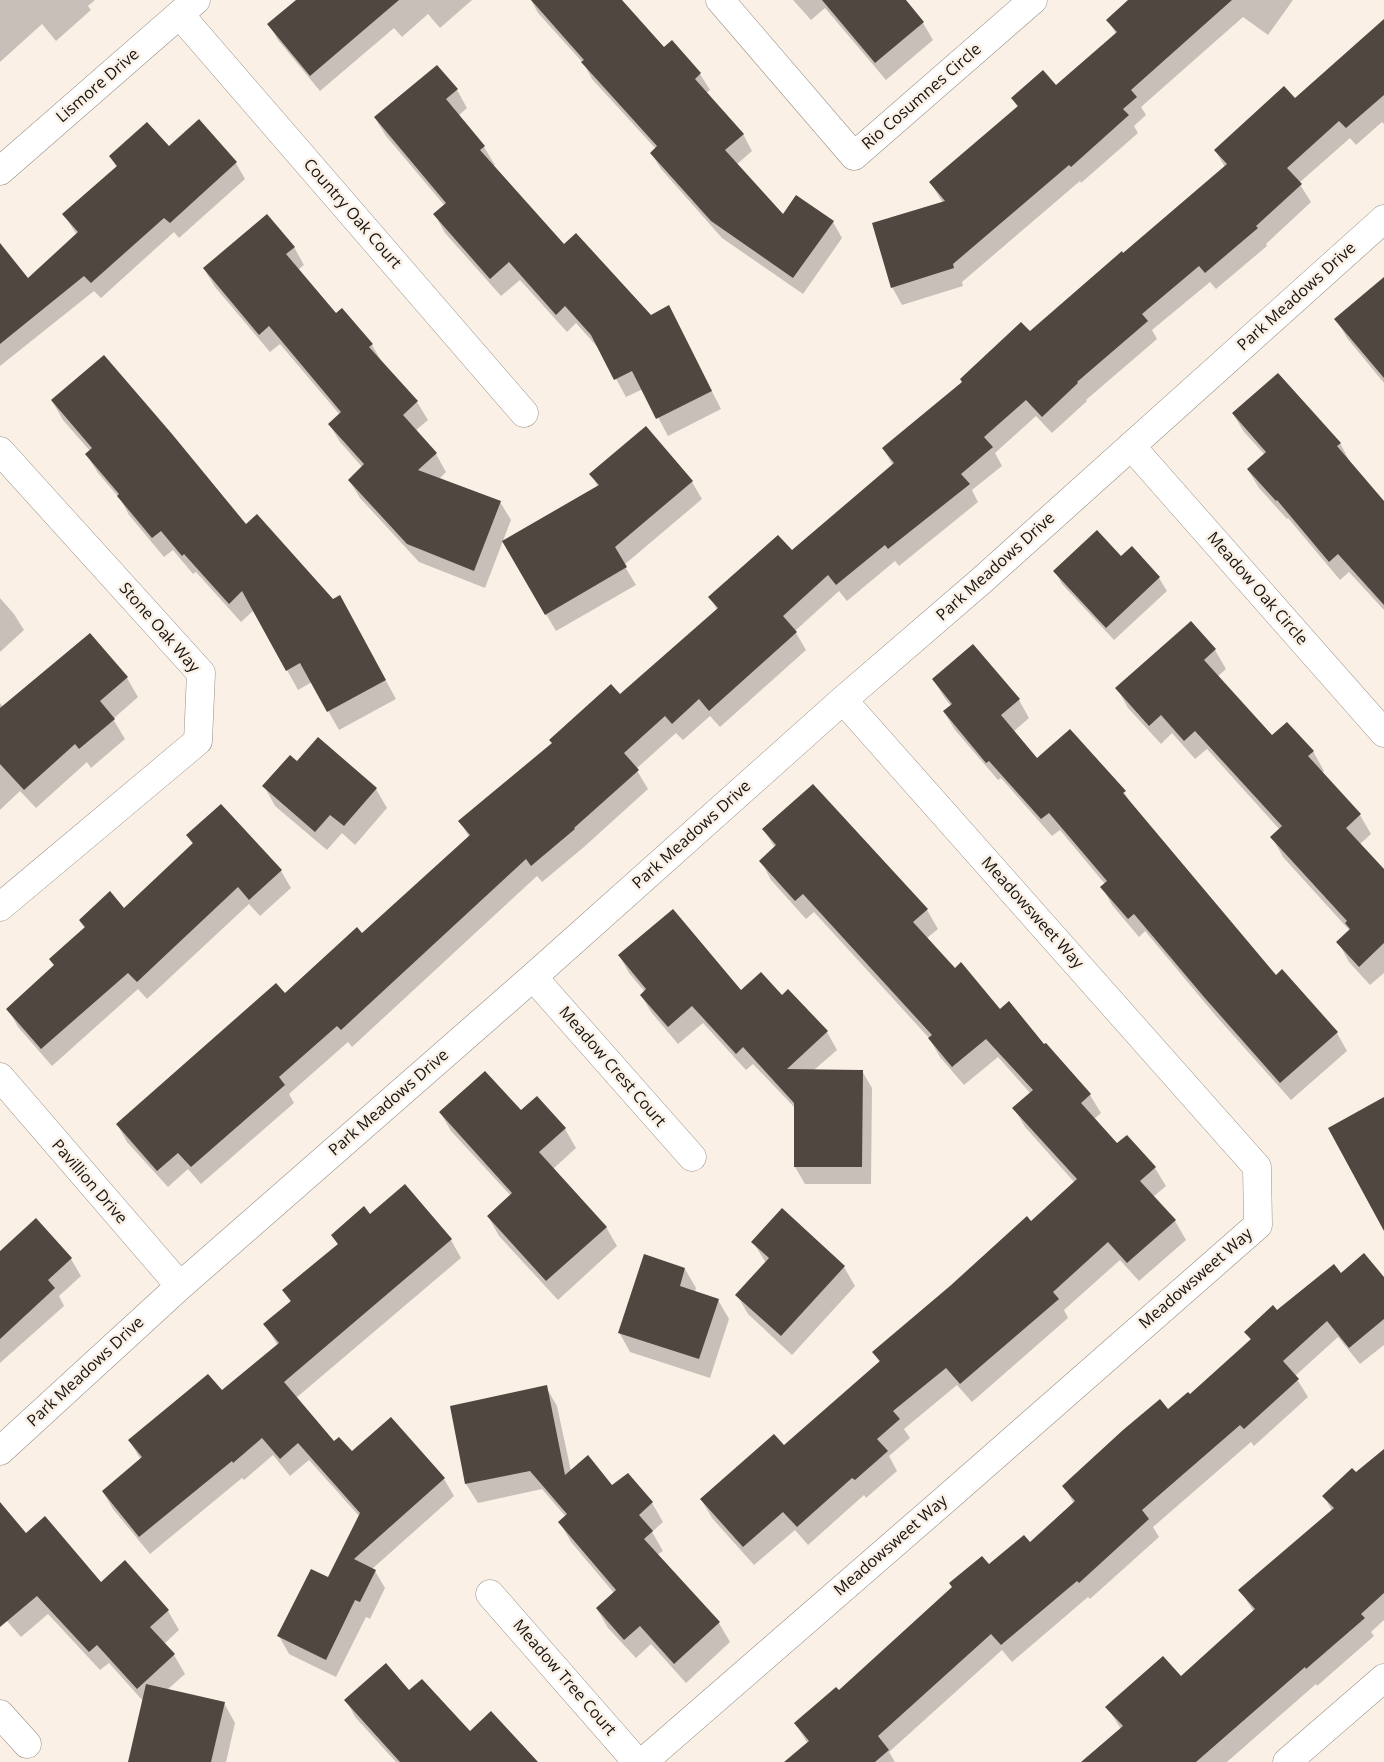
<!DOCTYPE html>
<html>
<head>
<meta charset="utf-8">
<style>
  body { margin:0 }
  canvas { display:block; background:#faf0e6 }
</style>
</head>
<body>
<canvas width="1384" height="1762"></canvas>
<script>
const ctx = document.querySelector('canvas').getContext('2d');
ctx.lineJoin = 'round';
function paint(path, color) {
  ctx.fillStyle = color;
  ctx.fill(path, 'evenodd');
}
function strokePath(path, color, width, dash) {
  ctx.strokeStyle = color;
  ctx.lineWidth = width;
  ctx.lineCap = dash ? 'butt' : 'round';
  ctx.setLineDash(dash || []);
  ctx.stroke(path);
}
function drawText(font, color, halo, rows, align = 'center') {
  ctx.font = font + ' "Open Sans",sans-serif';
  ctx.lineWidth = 5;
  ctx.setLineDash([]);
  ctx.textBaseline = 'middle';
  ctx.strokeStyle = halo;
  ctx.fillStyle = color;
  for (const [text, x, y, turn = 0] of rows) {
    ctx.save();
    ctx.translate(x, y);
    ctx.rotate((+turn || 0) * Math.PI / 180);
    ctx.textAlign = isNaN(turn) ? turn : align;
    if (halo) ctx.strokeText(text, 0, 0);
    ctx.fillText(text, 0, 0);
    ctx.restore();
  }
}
paint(new Path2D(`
  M 0,0 L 95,0 L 88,6 L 91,10 L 56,41 L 42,24 L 0,62 Z
  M 297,0 L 472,0 L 440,28 L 428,14 L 402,37 L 394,28 L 320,91 L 278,40 L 269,24 Z
  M 531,0 L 621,0 L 664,48 L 700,74 L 710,90 L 706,93 L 743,134 L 752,151 L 736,165 L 783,216 L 833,222 L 842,238 L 803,294 L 722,238 L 661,169 L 651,153 L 656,149 L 592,79 L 584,64 L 538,13 Z
  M 793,0 L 904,0 L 923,23 L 933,40 L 886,80 L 825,8 L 811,20 Z
  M 1130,0 L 1293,0 L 1268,35 L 1243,17 L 1141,107 L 1146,115 L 1134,126 L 1138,133 L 1081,183 L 1080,181 L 962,282 L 963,286 L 902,305 L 892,287 L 943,203 L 930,182 L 1018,108 L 1012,98 L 1056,87 L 1116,34 L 1108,20 Z
  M 1384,21 L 1384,124 L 1382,122 L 1356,145 L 1350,138 L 1299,183 L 1311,202 L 1266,244 L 1267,246 L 1216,289 L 1210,282 L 1152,330 L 1157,339 L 1086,400 L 1087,401 L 1052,433 L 1036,416 L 995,453 L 1002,466 L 972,490 L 978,502 L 899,566 L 895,561 L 847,601 L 839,591 L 795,631 L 806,650 L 720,727 L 710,716 L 683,740 L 676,733 L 636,769 L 648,789 L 584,847 L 542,882 L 537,876 L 352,1047 L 348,1042 L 289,1094 L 294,1103 L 201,1184 L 188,1169 L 168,1187 L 127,1142 L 117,1124 L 362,935 L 469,837 L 460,821 L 620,696 L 717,610 L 710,597 L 792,552 L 893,466 L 883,448 L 1030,333 L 1225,167 L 1215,150 L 1295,100 Z
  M 457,90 L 467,108 L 458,116 L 484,147 L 495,165 L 493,166 L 564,246 L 650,316 L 669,307 L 721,409 L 668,436 L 643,389 L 626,397 L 600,350 L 576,323 L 567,332 L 520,280 L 501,296 L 445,233 L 435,215 L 445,206 L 386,136 L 375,118 Z
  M 199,121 L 236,163 L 245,179 L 179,238 L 174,232 L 101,298 L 94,291 L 0,366 L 0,257 L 28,279 L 77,235 L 64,215 L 117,168 L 110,156 L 169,148 Z
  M 294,247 L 304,265 L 298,270 L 335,315 L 372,345 L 382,362 L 417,402 L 428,420 L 415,431 L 436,454 L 446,472 L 439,479 L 500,502 L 511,520 L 485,588 L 419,562 L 360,498 L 349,480 L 363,468 L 340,442 L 329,424 L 340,415 L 280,344 L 270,352 L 215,287 L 204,269 Z
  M 1384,282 L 1384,383 L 1347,338 L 1336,319 Z
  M 52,401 L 246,526 L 333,600 L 350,616 L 396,699 L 339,730 L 312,682 L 298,690 L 254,610 L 241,622 L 196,572 L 193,574 L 173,550 L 164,557 L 129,515 L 121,500 L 98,473 L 86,454 L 90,451 L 63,420 Z
  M 1233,414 L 1340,443 L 1350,462 L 1384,503 L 1384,610 L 1349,572 L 1340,580 L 1288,518 L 1287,519 L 1259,488 L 1248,470 L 1265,455 L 1244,432 Z
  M 591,474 L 692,482 L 702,499 L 624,565 L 636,585 L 556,631 L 503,542 L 598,487 Z
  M 1132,548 L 1159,578 L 1167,591 L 1114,640 L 1062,584 L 1055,571 L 1120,558 Z
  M 0,598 L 14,614 L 24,630 L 0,652 Z
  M 90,634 L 127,678 L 138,697 L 113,719 L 125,739 L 91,768 L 87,762 L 36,808 L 20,791 L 0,810 L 0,703 L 3,707 Z
  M 1215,650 L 1226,669 L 1217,677 L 1272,736 L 1313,751 L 1324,771 L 1322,773 L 1360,815 L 1371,834 L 1360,844 L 1384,870 L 1384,973 L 1370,985 L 1349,962 L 1338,942 L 1350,931 L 1283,857 L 1272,837 L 1280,830 L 1207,749 L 1195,759 L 1172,733 L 1161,744 L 1128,708 L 1117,688 Z
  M 933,679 L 1019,700 L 1029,718 L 1013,732 L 1037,760 L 1124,792 L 1133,807 L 1276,977 L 1337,1033 L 1347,1051 L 1291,1100 L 1216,1016 L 1145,931 L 1139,937 L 1112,905 L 1102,887 L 1105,884 L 1060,830 L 1052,836 L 1001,778 L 998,780 L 955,730 L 944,712 L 951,706 L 944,697 Z
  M 264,786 L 376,789 L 387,808 L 355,845 L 342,833 L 327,850 L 275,806 Z
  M 813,786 L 927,910 L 938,929 L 927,938 L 955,970 L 999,1011 L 1044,1046 L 1090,1095 L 1101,1113 L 1094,1119 L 1117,1145 L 1155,1168 L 1166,1186 L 1153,1197 L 1175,1221 L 1186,1240 L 1139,1281 L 1120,1260 L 1064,1310 L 1068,1318 L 972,1402 L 957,1385 L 904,1429 L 910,1438 L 889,1456 L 897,1471 L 866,1498 L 864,1495 L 808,1545 L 795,1530 L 754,1565 L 712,1518 L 701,1499 L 784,1447 L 880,1363 L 873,1352 L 1031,1223 L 1075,1183 L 1025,1127 L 1014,1108 L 1031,1094 L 998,1057 L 964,1085 L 940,1057 L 929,1038 L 814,912 L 806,919 L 771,880 L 761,861 L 775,848 L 764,830 Z
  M 188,836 L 281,871 L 291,888 L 260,916 L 249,904 L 147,999 L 138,989 L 52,1066 L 18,1027 L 8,1009 L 55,967 L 51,960 L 85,929 L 80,921 L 124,909 L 193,845 Z
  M 619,955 L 741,992 L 782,997 L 827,1032 L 837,1050 L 814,1070 L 862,1071 L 872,1088 L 871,1184 L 805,1184 L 795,1167 L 796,1109 L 753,1064 L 746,1070 L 703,1023 L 678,1044 L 651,1012 L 641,995 L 645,992 L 629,973 Z
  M 440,1112 L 521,1112 L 565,1129 L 576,1148 L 553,1169 L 606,1227 L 617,1246 L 558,1300 L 499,1236 L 488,1216 L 511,1196 L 451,1131 Z
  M 405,1186 L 451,1240 L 461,1258 L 296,1398 L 334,1443 L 352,1453 L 444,1479 L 454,1496 L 372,1569 L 375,1571 L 385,1588 L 370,1619 L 366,1617 L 336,1677 L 289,1654 L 279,1636 L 329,1579 L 360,1517 L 309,1460 L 290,1476 L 273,1455 L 244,1480 L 242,1478 L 150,1554 L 113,1509 L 103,1492 L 141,1460 L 129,1440 L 222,1392 L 278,1346 L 265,1324 L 291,1303 L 284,1291 L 338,1245 L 332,1235 L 370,1215 Z
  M 753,1242 L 844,1267 L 855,1286 L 792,1355 L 748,1314 L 737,1295 L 766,1263 Z
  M 0,1253 L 71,1259 L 81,1276 L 59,1296 L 64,1306 L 0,1363 Z
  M 685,1269 L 696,1288 L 695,1292 L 718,1300 L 729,1319 L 710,1378 L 630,1352 L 619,1332 Z
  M 1341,1274 L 1384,1279 L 1384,1345 L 1360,1364 L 1338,1337 L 1295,1376 L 1308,1397 L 1254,1446 L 1251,1442 L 1153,1527 L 1159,1537 L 1090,1599 L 1088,1597 L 1012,1662 L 1002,1650 L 889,1752 L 895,1762 L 786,1762 L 808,1744 L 795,1723 L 838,1692 L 989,1566 L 1030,1544 L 1074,1504 L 1064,1486 L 1190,1396 L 1251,1341 L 1246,1332 Z
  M 546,1387 L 557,1406 L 571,1471 L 612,1487 L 628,1474 L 652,1503 L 663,1522 L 652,1532 L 663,1551 L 657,1555 L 719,1623 L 730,1642 L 686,1683 L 651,1644 L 636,1658 L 608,1628 L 597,1609 L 614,1593 L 571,1542 L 560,1523 L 566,1517 L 542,1489 L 478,1503 L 466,1484 L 451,1407 Z
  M 1384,1451 L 1384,1620 L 1371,1632 L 1374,1636 L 1317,1686 L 1316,1684 L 1227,1762 L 1083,1762 L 1121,1729 L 1107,1707 L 1181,1678 L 1254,1612 L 1240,1590 L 1332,1511 L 1324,1496 L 1356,1474 Z
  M 0,1527 L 26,1534 L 101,1583 L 168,1611 L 179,1630 L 164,1644 L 174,1655 L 185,1674 L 167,1690 L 224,1703 L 235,1723 L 226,1762 L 129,1762 L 143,1701 L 109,1663 L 100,1670 L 48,1614 L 21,1637 L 0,1613 Z
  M 409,1691 L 470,1733 L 533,1762 L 396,1762 L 355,1717 L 346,1700 Z`), '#0003');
paint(new Path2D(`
  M 296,0 L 399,0 L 310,76 L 267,24 Z
  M 531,0 L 622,0 L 664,47 L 672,40 L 701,73 L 695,79 L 744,134 L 725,150 L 783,214 L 796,195 L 834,221 L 793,278 L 711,221 L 650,153 L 657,146 L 581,62 L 584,60 Z
  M 822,0 L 906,0 L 924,22 L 875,63 Z
  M 1128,0 L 1232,0 L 1131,90 L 1137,97 L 1123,109 L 1129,115 L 1071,167 L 1069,165 L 953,264 L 954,268 L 891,288 L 872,223 L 945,201 L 929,182 L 1018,106 L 1011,98 L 1043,70 L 1056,85 L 1117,32 L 1106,20 Z
  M 1384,19 L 1384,95 L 1346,128 L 1339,121 L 1287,168 L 1302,184 L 1256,226 L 1258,228 L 1205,273 L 1199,266 L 1142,314 L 1148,321 L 1077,382 L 1078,383 L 1042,417 L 1026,400 L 984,437 L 993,447 L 961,474 L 970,484 L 888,549 L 885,545 L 836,585 L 828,575 L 783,616 L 797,632 L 709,711 L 699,699 L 672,724 L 665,716 L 624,753 L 639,770 L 574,828 L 575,829 L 531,866 L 526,859 L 341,1030 L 337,1026 L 279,1077 L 285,1085 L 191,1167 L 178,1153 L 157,1171 L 116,1124 L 276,983 L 285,993 L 357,927 L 362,933 L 470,835 L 458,821 L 552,743 L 549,740 L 611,684 L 620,694 L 718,608 L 708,597 L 778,535 L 792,550 L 894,463 L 882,448 L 962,382 L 960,379 L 1021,322 L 1030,331 L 1122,251 L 1123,253 L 1227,164 L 1214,150 L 1284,86 L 1295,98 Z
  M 437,65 L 458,89 L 446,99 L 485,146 L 480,150 L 564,244 L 576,233 L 651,315 L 669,305 L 712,391 L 656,419 L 632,371 L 614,380 L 591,335 L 565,306 L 556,315 L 509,262 L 490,279 L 433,214 L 446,203 L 374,117 Z
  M 199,119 L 237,162 L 170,223 L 164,218 L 91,283 L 84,276 L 0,344 L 0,243 L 28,278 L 78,232 L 62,214 L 117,166 L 109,156 L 147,122 L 169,146 Z
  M 267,214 L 295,247 L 286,254 L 336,313 L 342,308 L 373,344 L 369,347 L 418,401 L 403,415 L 437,453 L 418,470 L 501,501 L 474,571 L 407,544 L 348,480 L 364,464 L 328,424 L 341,412 L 269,326 L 259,335 L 203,268 Z
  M 1384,277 L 1384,378 L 1334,319 Z
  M 104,355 L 172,434 L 246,524 L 257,514 L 333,599 L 340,595 L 386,680 L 327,712 L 300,663 L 286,671 L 242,591 L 229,604 L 184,554 L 182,556 L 161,531 L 152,538 L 117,496 L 119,494 L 85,454 L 92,448 L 51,400 Z
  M 1278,373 L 1341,443 L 1337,446 L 1384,501 L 1384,605 L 1338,554 L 1329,562 L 1277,500 L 1276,501 L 1247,469 L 1266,452 L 1232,413 Z
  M 646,426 L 693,481 L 615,547 L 627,567 L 545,615 L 502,541 L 599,485 L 589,474 Z
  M 1097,530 L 1121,556 L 1132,546 L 1160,577 L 1106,628 L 1053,571 Z
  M 1191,621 L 1216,649 L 1204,660 L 1272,735 L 1287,722 L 1314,751 L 1308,756 L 1361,814 L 1346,828 L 1384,869 L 1384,943 L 1359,967 L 1336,942 L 1350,929 L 1345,923 L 1347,921 L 1270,837 L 1282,826 L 1195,731 L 1184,741 L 1161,715 L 1149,726 L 1115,688 Z
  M 90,633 L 128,677 L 100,701 L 115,719 L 79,749 L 75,744 L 24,790 L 0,764 L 0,708 Z
  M 973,644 L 1020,699 L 1001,715 L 1037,758 L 1070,729 L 1126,791 L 1123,793 L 1276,975 L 1282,969 L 1338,1032 L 1280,1083 L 1204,997 L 1134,914 L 1128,919 L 1100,887 L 1107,881 L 1049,813 L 1041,819 L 989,761 L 986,763 L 943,711 L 952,704 L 932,679 Z
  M 318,737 L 377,788 L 344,826 L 330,815 L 315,832 L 262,786 L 290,755 L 297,761 Z
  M 813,784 L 928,909 L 913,922 L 955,968 L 961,962 L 1000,1009 L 1009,1001 L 1044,1044 L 1046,1043 L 1091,1094 L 1081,1103 L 1117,1143 L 1127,1135 L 1156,1167 L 1140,1181 L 1176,1220 L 1127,1263 L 1108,1242 L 1053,1292 L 1059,1299 L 960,1384 L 946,1368 L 893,1411 L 900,1419 L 877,1439 L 888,1451 L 855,1480 L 852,1478 L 797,1527 L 783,1512 L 743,1547 L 700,1499 L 774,1434 L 784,1445 L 880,1361 L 872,1352 L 950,1286 L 1027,1216 L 1031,1221 L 1077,1179 L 1012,1108 L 1033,1090 L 986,1039 L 952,1067 L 928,1038 L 932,1035 L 803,894 L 795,901 L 759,861 L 776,845 L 762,829 Z
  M 221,804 L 282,870 L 249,900 L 238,887 L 137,982 L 128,973 L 41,1049 L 6,1009 L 54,965 L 49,959 L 85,927 L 79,920 L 110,891 L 124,908 L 193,843 L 186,835 Z
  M 673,909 L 741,990 L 761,972 L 782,995 L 788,989 L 828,1031 L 787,1069 L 863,1070 L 862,1167 L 794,1167 L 794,1103 L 743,1047 L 736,1054 L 692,1006 L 668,1027 L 640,995 L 646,989 L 618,955 Z
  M 485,1071 L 521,1110 L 537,1096 L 566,1128 L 539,1152 L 607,1227 L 546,1281 L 487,1216 L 512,1193 L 439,1112 Z
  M 1384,1097 L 1384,1231 L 1328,1128 Z
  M 405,1184 L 452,1239 L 284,1382 L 334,1441 L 339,1437 L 352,1451 L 391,1417 L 445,1478 L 354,1559 L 376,1570 L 360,1602 L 355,1600 L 326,1660 L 277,1636 L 311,1569 L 328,1577 L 360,1513 L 298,1443 L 280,1459 L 262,1438 L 233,1463 L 232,1461 L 139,1537 L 102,1491 L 142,1457 L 128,1440 L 208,1374 L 222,1390 L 279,1343 L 263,1324 L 291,1301 L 282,1290 L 338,1244 L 331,1235 L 364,1206 L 370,1214 Z
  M 782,1208 L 845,1266 L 781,1336 L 735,1295 L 769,1258 L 751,1242 Z
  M 36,1218 L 72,1258 L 48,1280 L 55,1288 L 0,1339 L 0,1251 Z
  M 1364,1253 L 1384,1277 L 1384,1319 L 1349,1348 L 1327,1321 L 1283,1361 L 1299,1379 L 1244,1429 L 1240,1425 L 1142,1510 L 1149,1519 L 1079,1583 L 1077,1581 L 1001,1645 L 991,1634 L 878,1736 L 889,1750 L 875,1762 L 784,1762 L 809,1741 L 794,1723 L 836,1687 L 839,1690 L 952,1587 L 949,1583 L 982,1556 L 989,1564 L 1024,1535 L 1030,1542 L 1075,1501 L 1062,1486 L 1123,1430 L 1160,1399 L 1168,1409 L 1188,1392 L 1190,1394 L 1251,1339 L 1244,1332 L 1273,1305 L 1277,1310 L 1334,1264 L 1341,1273 Z
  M 644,1254 L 685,1268 L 680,1286 L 719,1299 L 699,1359 L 618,1333 Z
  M 547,1385 L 565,1475 L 588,1455 L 612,1485 L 628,1473 L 653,1502 L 639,1515 L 653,1531 L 644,1539 L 720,1622 L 674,1664 L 640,1626 L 624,1640 L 596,1608 L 616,1590 L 558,1522 L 567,1514 L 530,1471 L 465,1484 L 450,1406 Z
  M 1384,1449 L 1384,1593 L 1361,1614 L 1365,1618 L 1306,1669 L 1305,1667 L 1196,1762 L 1081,1762 L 1123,1726 L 1105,1707 L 1163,1656 L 1181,1676 L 1255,1609 L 1238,1590 L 1334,1508 L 1322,1496 L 1352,1468 L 1356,1472 Z
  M 0,1502 L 26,1533 L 45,1516 L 101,1582 L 125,1560 L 169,1610 L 150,1627 L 175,1654 L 137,1689 L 97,1645 L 89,1652 L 37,1596 L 0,1627 Z
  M 386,1663 L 409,1690 L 422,1679 L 470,1731 L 491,1711 L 538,1762 L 400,1762 L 344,1700 Z
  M 146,1684 L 225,1702 L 211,1762 L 128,1762 Z`), '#504840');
const street = new Path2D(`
  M 720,0 L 854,156 L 1033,0
  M 180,15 L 524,413
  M 0,171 L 196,0
  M 1131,446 L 1384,733
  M 0,451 L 201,673 L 198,741 L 0,907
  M 533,977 L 692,1157
  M 0,1077 L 180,1286
  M 0,1451 L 180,1286 L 533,977 L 843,700 L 981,581 L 1384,219
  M 490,1594 L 637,1762
  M 0,1714 L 27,1744
  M 643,1762 L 948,1497 L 1258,1225 L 1257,1167 L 843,700
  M 1287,1762 L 1384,1678`);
strokePath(street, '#988f86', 29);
strokePath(street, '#fff', 28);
drawText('16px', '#15120f', '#faf0e6', [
  ["Lismore Drive",98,86,-41],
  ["Rio Cosumnes Circle",922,97,-41],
  ["Country Oak Court",352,214,49],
  ["Park Meadows Drive",1297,297,-42],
  ["Park Meadows Drive",996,567,-42],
  ["Meadow Oak Circle",1257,589,49],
  ["Stone Oak Way",159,628,49],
  ["Park Meadows Drive",692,835,-42],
  ["Meadowsweet Way",1032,913,48],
  ["Meadow Crest Court",612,1067,49],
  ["Park Meadows Drive",389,1103,-41],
  ["Pavillion Drive",89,1182,49],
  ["Meadowsweet Way",1196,1279,-41],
  ["Park Meadows Drive",86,1372,-43],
  ["Meadowsweet Way",891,1546,-41],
  ["Meadow Tree Court",564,1678,49]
]);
</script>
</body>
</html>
